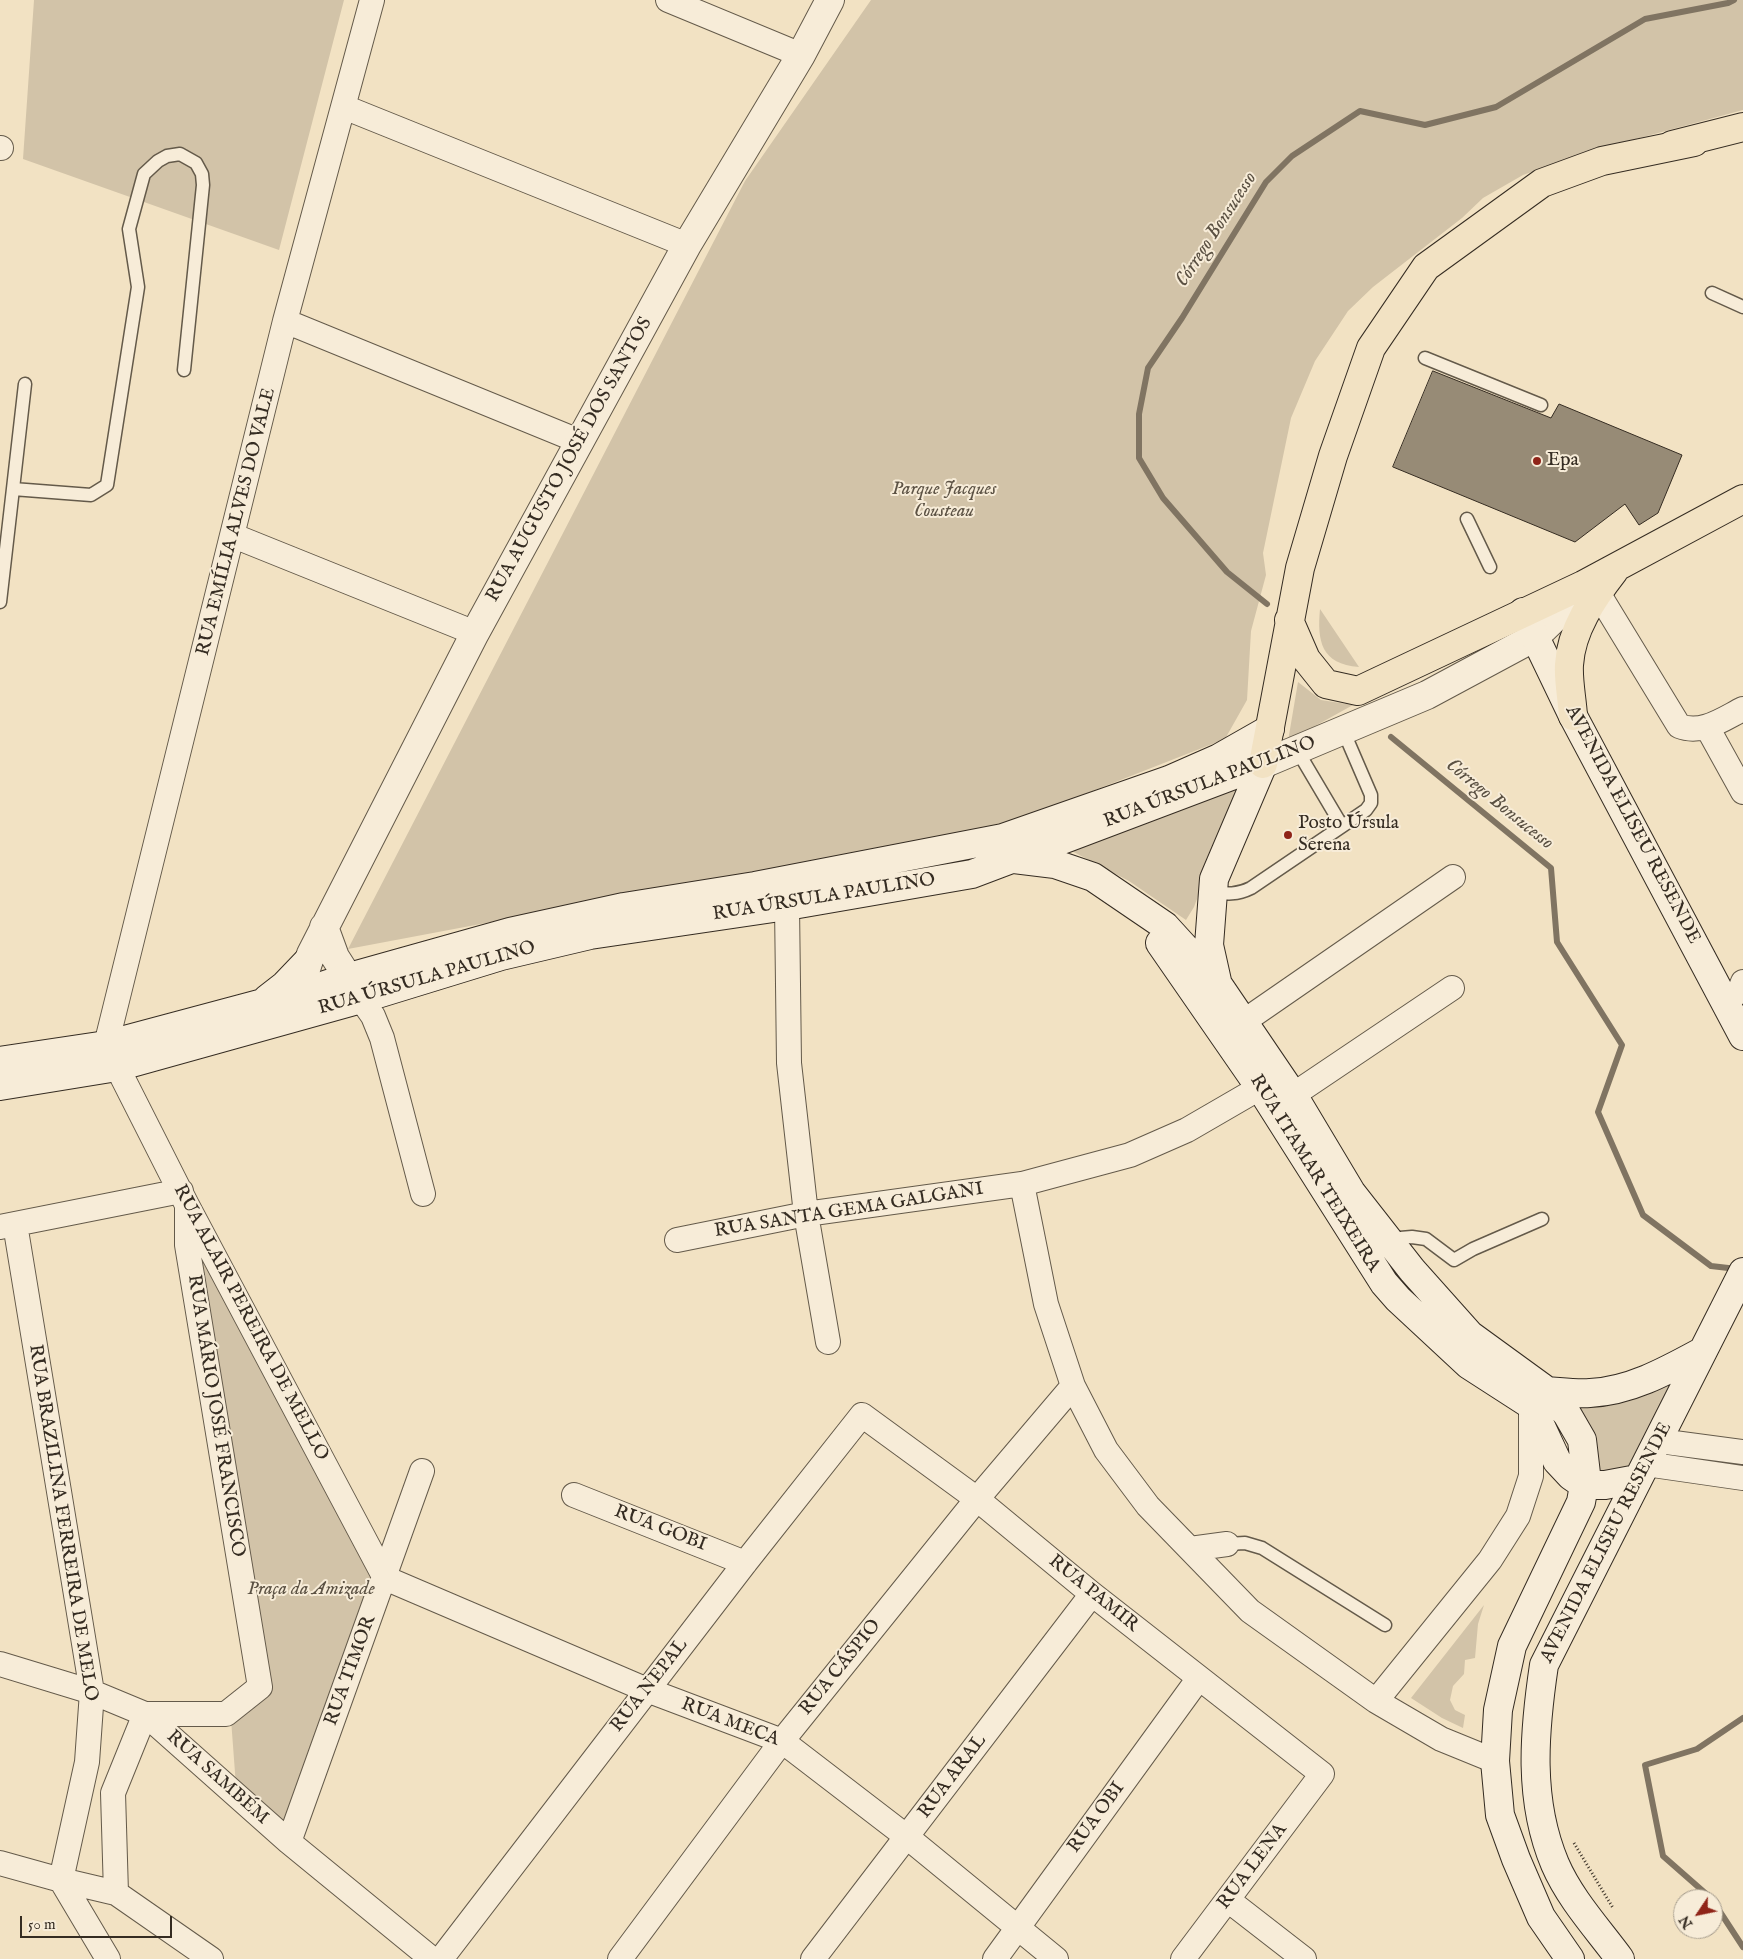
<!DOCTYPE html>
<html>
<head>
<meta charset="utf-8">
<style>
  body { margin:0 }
  #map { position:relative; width:1743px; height:1959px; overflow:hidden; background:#f2e2c3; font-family:"IM FELL English",serif }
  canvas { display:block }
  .north { position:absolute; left:1673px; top:1889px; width:50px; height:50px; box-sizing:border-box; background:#f7ecd8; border:1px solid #a99f8f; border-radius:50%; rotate:236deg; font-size:14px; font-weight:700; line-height:20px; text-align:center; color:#352c22 }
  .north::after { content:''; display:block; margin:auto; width:18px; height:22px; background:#8f2418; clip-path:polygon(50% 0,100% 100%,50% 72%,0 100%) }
  .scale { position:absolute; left:20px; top:1916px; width:152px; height:22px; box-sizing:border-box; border:2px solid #352c22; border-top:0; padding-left:6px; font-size:15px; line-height:18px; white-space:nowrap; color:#352c22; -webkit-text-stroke:4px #f7ecd8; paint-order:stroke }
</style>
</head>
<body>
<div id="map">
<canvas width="1743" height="1959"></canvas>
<div class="north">N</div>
<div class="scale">50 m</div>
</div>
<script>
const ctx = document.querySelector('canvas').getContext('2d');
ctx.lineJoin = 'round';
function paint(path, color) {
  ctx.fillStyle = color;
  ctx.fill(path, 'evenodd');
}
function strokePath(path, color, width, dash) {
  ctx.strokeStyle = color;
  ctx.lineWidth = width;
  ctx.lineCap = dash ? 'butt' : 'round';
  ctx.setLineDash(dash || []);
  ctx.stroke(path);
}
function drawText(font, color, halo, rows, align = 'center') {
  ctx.font = font + ' "IM FELL English",serif';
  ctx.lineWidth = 4;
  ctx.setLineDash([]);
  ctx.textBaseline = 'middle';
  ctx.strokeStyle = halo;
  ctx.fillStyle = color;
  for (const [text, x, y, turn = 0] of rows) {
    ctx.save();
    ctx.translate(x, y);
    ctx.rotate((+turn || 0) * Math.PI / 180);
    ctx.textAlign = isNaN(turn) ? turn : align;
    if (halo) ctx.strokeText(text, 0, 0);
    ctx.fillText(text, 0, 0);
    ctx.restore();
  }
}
paint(new Path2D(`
  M 34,0 L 344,0 L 279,250 L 23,159 Z
  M 871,0 L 1743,0 L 1743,110 L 1588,152 L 1523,175 L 1483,198 L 1462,218 L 1373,287 L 1348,311 L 1315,361 L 1291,418 L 1263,553 L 1266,575 L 1251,631 L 1247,700 L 1225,739 L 1006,825 L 348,949 L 745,181 Z
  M 1320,609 L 1359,667 C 1321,664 1317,641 1320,609 Z
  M 1298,682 L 1321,700 L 1353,705 L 1288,741 Z
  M 1240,783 L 1194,907 L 1186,920 L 1129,881 L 1066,848 Z
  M 190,1218 L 377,1586 L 289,1830 L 236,1786 L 231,1719 L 266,1690 Z
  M 1672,1381 L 1626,1472 L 1596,1471 L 1574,1399 Z
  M 1484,1605 L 1478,1624 L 1475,1658 L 1465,1660 L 1464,1674 L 1453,1686 L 1450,1700 L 1455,1710 L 1465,1715 L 1463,1728 L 1442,1718 L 1411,1698 Z`), '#d2c3a8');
strokePath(new Path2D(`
  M 1267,604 L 1227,572 L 1163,498 L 1139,458 L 1139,414 L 1148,368 L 1182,318 L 1266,182 L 1292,156 L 1360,111 L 1425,125 L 1496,107 L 1645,19 L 1728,3 L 1734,0
  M 1391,737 L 1551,868 L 1557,942 L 1622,1045 L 1598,1112 L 1643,1215 L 1711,1266 L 1737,1269
  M 1712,1899 L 1663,1856 L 1645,1765 L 1697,1749 L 1743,1718
  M 1713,1901 L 1743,1947`), '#807462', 6);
const building = new Path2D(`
  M 1433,371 L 1551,418 L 1559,404 L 1682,455 L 1658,513 L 1639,525 L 1625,504 L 1575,542 L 1393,467 Z`);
paint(building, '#978b76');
strokePath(building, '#352c22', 1);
const service = new Path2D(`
  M 1712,293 L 1743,307
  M 1425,358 L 1541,405
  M 13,489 L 91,495 L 107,485 L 138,287 L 129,229 L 144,174 L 158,161 L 167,156 L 180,154 L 196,163 L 202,174 L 203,185 L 184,370
  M 1467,519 L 1490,567
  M 0,602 L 25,384
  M 1297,750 L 1342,826
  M 1212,892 C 1227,894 1237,895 1251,888 L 1366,810 L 1371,803 L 1371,795 L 1343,730
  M 1388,1239 L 1412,1237 L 1426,1239 L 1454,1260 L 1473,1249 L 1542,1219
  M 1227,1544 L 1245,1543 L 1262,1548 L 1385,1625`);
const minor = new Path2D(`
  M 372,0 L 285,321 L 106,1045 L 187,1205 L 385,1578 L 647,1690 L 782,1741 L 907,1837 L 1056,1959
  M 668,0 L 801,55
  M 344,107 L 687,245
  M 0,148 L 1,148
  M 285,321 L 581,442
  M 234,536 L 475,633
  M 1598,593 L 1679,726 C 1702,735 1723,719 1743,709
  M 1707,727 L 1743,792
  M 787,906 L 789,1063 L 806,1214 L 828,1342
  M 361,999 L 373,1016 L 382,1038 L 423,1194
  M 1725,1000 L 1739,992 L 1743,982
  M 1243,1022 L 1453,877
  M 1293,1095 L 1452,988
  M 1022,1184 L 1046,1304 L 1073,1386 L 1106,1450 L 1148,1506 L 1250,1611 L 1376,1701 L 1441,1739 L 1495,1761
  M 15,1224 L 92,1692 L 87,1762 L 61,1880 L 108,1959
  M 0,1227 L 181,1191
  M 677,1240 L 806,1214 L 1022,1184 L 1130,1155 L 1187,1130 L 1275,1079
  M 1659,1441 L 1743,1452
  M 1646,1464 L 1743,1478
  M 574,1495 L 745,1563
  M 1190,1549 L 1227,1544
  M 0,1664 L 92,1692 L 145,1714 L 226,1714 L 260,1687 L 187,1245 L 187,1208
  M 1376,1701 L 1490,1560 L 1518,1516 L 1531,1476 L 1531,1406
  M 145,1714 L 289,1842 L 432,1959
  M 289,1842 L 422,1471
  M 0,1863 L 61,1880 L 116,1893 L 211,1959
  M 116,1893 L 113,1793 L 145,1714
  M 1228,1900 L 1304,1959
  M 441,1959 L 745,1563 L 862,1415 L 977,1499 L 1092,1594 L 1322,1774 L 1183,1959
  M 620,1959 L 782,1741 L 977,1499 L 1073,1386
  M 813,1959 L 1092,1594
  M 995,1959 L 1199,1678`);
const tertiary = new Path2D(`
  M 1263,764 L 1427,695 L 1535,637 L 1591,583
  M 324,927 L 335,957 L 360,996
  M 304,985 L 304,975 L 311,954 L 475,633 L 687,245 L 801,55 L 830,0`);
const secondary = new Path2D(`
  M 1523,612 L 1573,716 L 1743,1036
  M 1014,859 L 1055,864 L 1093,877 L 1165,926 L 1217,983 L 1293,1095 L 1351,1192 L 1412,1270 L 1470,1335 L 1547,1391 L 1567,1414 L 1582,1440 L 1586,1474 L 1581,1502 L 1512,1646 L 1498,1710 L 1495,1761 L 1500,1815 L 1516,1859 L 1541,1917 L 1570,1959
  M 1160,943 L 1261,1089 L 1384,1283 L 1398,1299 L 1469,1365 L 1531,1405 L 1557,1461 L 1571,1476 L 1584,1485 L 1605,1485 L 1637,1479
  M 1217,981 L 1209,945 L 1214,879 L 1263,764
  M 267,999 L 285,985 L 308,961
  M 0,1061 L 106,1045 L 304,992 L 346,978 L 510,932 L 624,907 L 755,886 L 1003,838 L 1169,780 L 1219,758 L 1270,729
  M 0,1086 L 117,1067 L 361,999 L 501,956 L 590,935 L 787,906 L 972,874 L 1263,764
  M 1547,1391 C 1562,1392 1576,1394 1590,1393 C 1631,1391 1668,1370 1703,1351
  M 1620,1959 C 1598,1929 1570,1899 1555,1864 C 1528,1800 1534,1732 1544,1665 L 1743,1272`);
const primary = new Path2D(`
  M 1289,620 L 1306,659 L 1326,684 L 1358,691 L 1583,585 L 1743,499
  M 1573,716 C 1572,699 1568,681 1569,665 C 1571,630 1593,598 1614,571
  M 1263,764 L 1300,568 L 1333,456 L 1371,348 L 1426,267 L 1542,183 L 1602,161 L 1694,142`);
const motorway = new Path2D(`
  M 1672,145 L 1743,127`);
strokePath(service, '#645a4a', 15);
strokePath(minor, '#645a4a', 26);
strokePath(tertiary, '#645a4a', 30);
strokePath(secondary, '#352c22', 30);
strokePath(primary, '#352c22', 30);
strokePath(motorway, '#352c22', 30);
strokePath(new Path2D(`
  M 1574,1843 L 1613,1908`), '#352c22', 3, [1, 2.5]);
strokePath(service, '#f7ecd8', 12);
strokePath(minor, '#f7ecd8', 24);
strokePath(tertiary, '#f7ecd8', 28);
strokePath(secondary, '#f7ecd8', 28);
strokePath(primary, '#f2e2c3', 28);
strokePath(motorway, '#f2e2c3', 28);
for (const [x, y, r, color] of [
  [1537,461,5,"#8f2418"],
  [1288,835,5,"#8f2418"]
]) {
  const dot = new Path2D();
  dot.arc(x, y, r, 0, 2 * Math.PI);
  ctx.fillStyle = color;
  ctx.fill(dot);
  strokePath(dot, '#f7ecd8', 2);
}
drawText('19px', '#352c22', '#f7ecd8', [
  ["RUA AUGUSTO JOSÉ DOS SANTOS",570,460,-61],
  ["RUA EMÍLIA ALVES DO VALE",237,522,-76],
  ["RUA ÚRSULA PAULINO",1210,783,-21],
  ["AVENIDA ELISEU RESENDE",1632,825,62],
  ["RUA ÚRSULA PAULINO",824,898,-9],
  ["RUA ÚRSULA PAULINO",427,979,-16],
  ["RUA ITAMAR TEIXEIRA",1314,1174,58],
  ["RUA SANTA GEMA GALGANI",849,1211,-9],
  ["RUA ALAIR PEREIRA DE MELLO",250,1323,62],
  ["RUA MÁRIO JOSÉ FRANCISCO",215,1416,81],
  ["RUA BRAZILINA FERREIRA DE MELO",62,1523,81],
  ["RUA GOBI",660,1529,21],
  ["AVENIDA ELISEU RESENDE",1607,1543,-63],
  ["RUA PAMIR",1093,1594,39],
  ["RUA CÁSPIO",841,1668,-51],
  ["RUA TIMOR",351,1671,-70],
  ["RUA NEPAL",650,1686,-52],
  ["RUA MECA",730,1723,21],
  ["RUA ARAL",953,1777,-53],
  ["RUA SAMBÉM",217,1778,42],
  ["RUA OBI",1097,1818,-54],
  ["RUA LENA",1253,1867,-53]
]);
drawText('19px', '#352c22', '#f7ecd8', [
  ["Epa",1547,461],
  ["Posto Úrsula",1298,824],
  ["Serena",1298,846]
], 'left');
drawText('italic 19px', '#5c5244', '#f7ecd8', [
  ["Parque Jacques",944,490],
  ["Cousteau",944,512],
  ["Praça da Amizade",311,1590]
]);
drawText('italic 20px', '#5a5042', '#f7ecd8', [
  ["Córrego Bonsucesso",1217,230,-57],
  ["Córrego Bonsucesso",1499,805,39]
]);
</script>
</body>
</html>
